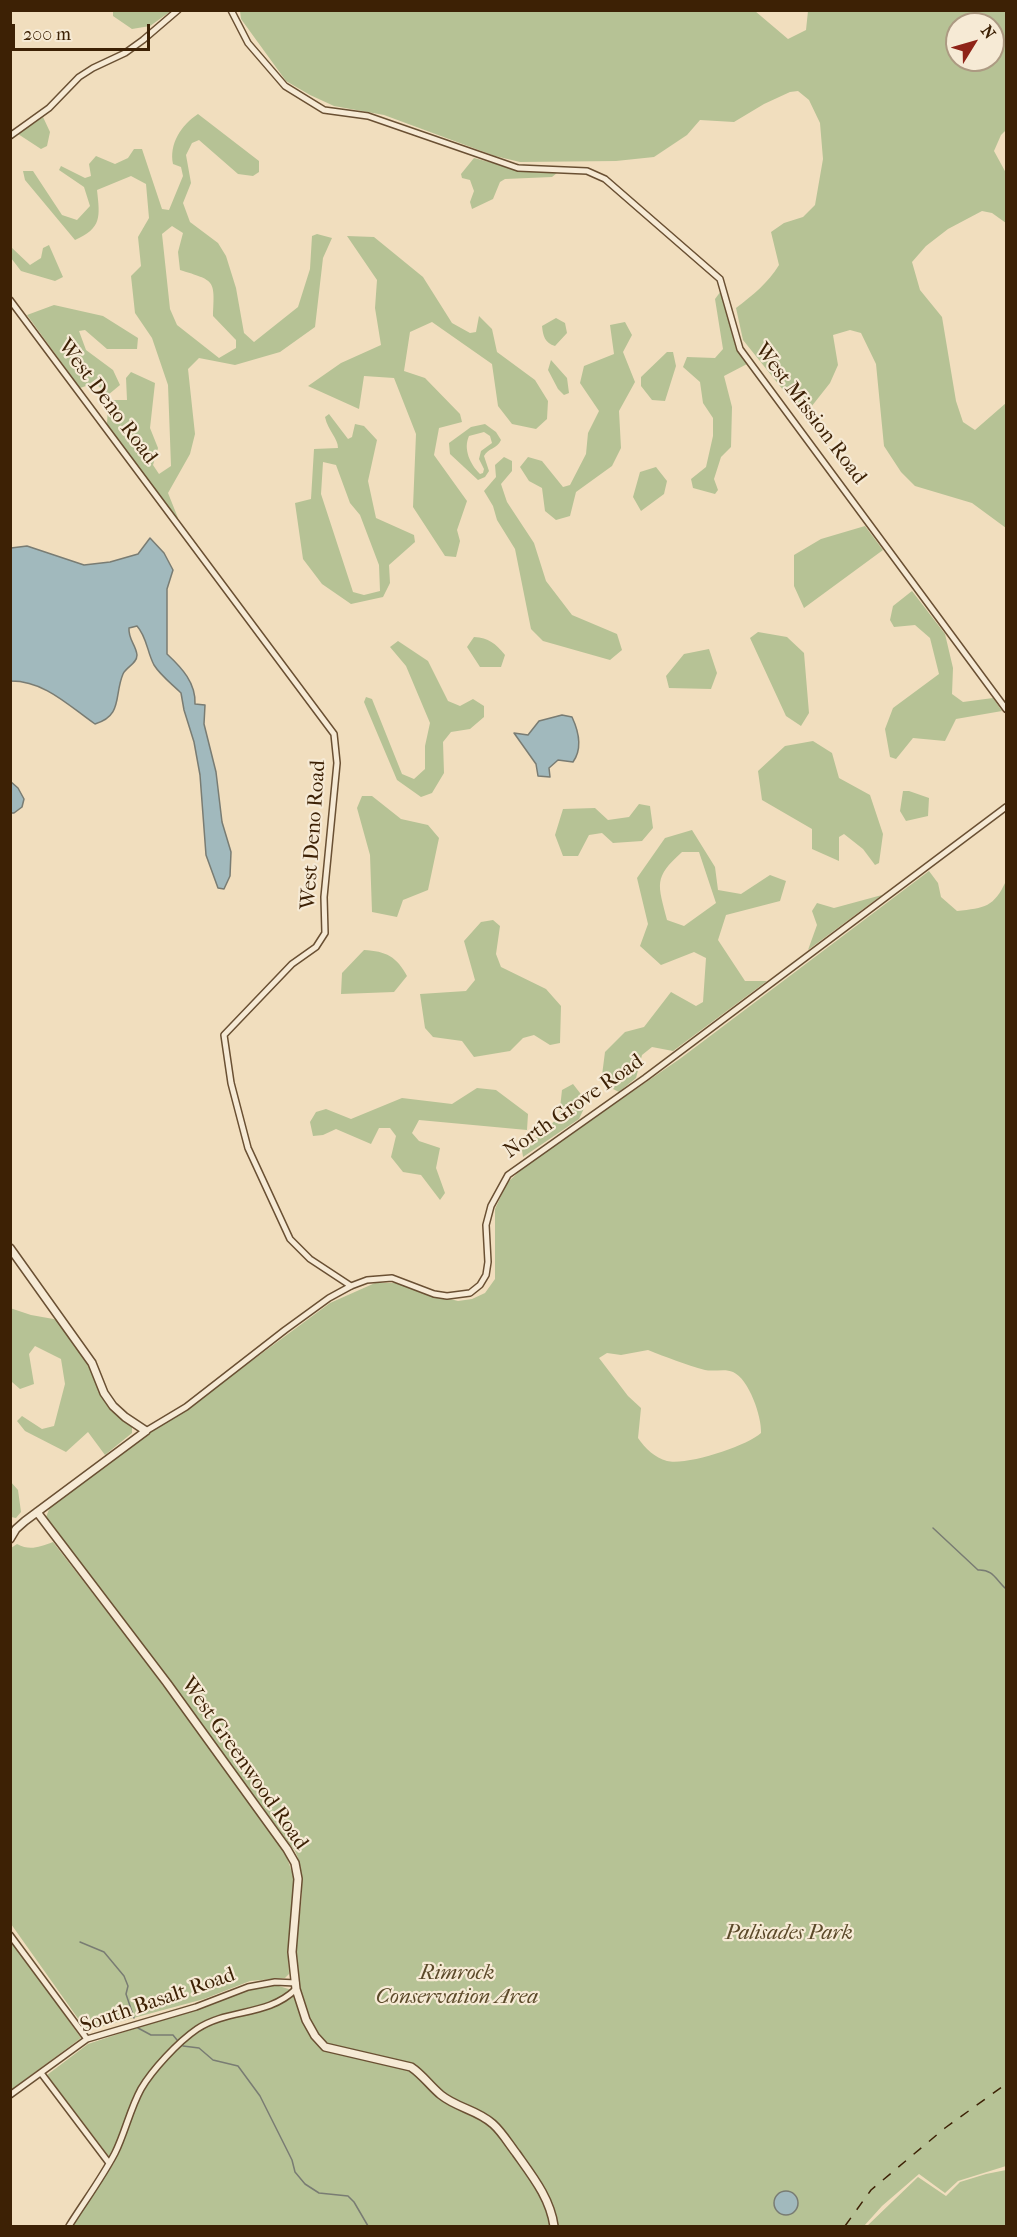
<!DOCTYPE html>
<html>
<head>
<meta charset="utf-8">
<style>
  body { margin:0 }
  #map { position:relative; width:1017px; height:2237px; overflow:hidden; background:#f1debe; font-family:"IM FELL French Canon",serif }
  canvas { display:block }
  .frame { position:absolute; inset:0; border:12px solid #3d2105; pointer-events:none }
  .north { position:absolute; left:945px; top:12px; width:60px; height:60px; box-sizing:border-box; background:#f6ead5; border:2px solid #ac9a82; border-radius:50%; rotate:53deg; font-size:16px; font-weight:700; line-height:24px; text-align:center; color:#3d2105 }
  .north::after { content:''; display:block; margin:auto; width:21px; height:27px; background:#8f2418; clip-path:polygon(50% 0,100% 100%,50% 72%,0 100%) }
  .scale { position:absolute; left:12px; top:24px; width:138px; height:27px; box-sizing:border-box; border:3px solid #3d2105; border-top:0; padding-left:8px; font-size:18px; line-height:21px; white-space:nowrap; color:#3d2105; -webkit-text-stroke:4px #f6ead5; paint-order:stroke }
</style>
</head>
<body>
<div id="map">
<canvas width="1017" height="2237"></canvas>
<div class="frame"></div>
<div class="north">N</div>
<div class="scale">200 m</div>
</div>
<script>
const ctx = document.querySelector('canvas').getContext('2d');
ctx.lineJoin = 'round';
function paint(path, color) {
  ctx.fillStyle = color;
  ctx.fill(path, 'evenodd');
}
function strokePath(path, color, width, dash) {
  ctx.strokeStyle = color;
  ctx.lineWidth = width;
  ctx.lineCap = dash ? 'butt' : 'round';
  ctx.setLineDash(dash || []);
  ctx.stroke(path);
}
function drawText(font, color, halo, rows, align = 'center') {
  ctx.font = font + ' "IM FELL French Canon",serif';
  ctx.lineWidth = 4.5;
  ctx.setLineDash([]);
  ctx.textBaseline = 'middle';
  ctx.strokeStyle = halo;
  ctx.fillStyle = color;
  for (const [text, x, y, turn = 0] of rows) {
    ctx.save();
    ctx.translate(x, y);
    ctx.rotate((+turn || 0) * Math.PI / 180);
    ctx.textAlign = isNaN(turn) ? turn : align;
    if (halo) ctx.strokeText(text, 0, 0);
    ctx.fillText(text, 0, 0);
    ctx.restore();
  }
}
paint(new Path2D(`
  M 113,11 L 113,10 L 171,11 L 150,26 L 132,29 L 113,16 Z
  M 240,11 L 755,11 L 788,39 L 806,30 L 808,11 L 1006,11 L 1006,130 L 1001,135 L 994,151 L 1006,173 L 1006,223 L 992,213 L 982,211 L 948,229 L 926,246 L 912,262 L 920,290 L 942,317 L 956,401 L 963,422 L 975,430 L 1006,403 L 1006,528 L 972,503 L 915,486 L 901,472 L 884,446 L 876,364 L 861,333 L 850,330 L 833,335 L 838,365 L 830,383 L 804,416 L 743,340 L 736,308 C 753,295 768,283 779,265 L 771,232 L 784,223 L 803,217 L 815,205 L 823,159 L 820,123 L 809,100 L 798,91 L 790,92 L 764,104 L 734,122 L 700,120 L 687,135 L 654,157 L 616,161 L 520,162 L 495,156 L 384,115 L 334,106 L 310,95 L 286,81 L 241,19 ZM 957,24 L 993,24 L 993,60 L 957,60 Z
  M 198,114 L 259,161 L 259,172 L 253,176 L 238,174 L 199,140 L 192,143 L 186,155 L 191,183 L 183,203 L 190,222 L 218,243 L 226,256 L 236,288 L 244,333 L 254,342 L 298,307 L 310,269 L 312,236 L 317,234 L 332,238 L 323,258 L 315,327 L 280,352 L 235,365 L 199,358 L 188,369 L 195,434 L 190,454 L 168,493 L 178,518 L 176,519 L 107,424 L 108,405 L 113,400 L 127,400 L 126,378 L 131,372 L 155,383 L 150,428 L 158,448 L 153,465 L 159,474 L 171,466 L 168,385 L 152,338 L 135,313 L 131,276 L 141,266 L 138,237 L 149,218 L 146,184 L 131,176 L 97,190 C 100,217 102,228 75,240 L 25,180 L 23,171 L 33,171 L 62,215 L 77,220 L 90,206 L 84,187 L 59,170 L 61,166 L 85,178 L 91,176 L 89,164 L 96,156 L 115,164 L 128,158 L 134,149 L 142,149 L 162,209 L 169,210 L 183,176 L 181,167 L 173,164 C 169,144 181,125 198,114 ZM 172,226 L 183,233 L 178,252 L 180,270 C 215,281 215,279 213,316 L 236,340 L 236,348 L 219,358 L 177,325 L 170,309 L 162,234 Z
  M 43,117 L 50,132 L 47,146 L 41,149 L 18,134 Z
  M 474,158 L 515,169 L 557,173 L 552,177 L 505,179 L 500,182 L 493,199 L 472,209 L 470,202 L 474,191 L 470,180 L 462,178 L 461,174 Z
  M 347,236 L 374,237 L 423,277 L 452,323 L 470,333 L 476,332 L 479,316 L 492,329 L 497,352 L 535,380 L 548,401 L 547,419 L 536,429 L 512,424 L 498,406 L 492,364 L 432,322 L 410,332 L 404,371 L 425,378 L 460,414 L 462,422 L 439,428 L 434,455 L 467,501 L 457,530 L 460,541 L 456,557 L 445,556 L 413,507 L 416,434 L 394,378 L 364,376 L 359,409 L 308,386 L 341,363 L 381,345 L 375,308 L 377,280 Z
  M 49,245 L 63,277 L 55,281 L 21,271 L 11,258 L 11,247 L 30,265 L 41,258 L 43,248 Z
  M 721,291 L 736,348 L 747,364 L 724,376 L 732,407 L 731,447 L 721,457 L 714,479 L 718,490 L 715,494 L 693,488 L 691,479 L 706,467 L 713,436 L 713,418 L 703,403 L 700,382 L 683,367 L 687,357 L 715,358 L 723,349 L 715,299 Z
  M 54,305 L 103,316 L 138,338 L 137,349 L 107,349 L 85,330 L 79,331 L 86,350 L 113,370 L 120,385 L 108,395 L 95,383 L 80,388 L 27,315 Z
  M 556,318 L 565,323 L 567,333 L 555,346 C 545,343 543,336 542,326 Z
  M 625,322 L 632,335 L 623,352 L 635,382 L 619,411 L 621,448 L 612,466 L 576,492 L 570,516 L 556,520 L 545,511 L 542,488 L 529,481 L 520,467 L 528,457 L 542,461 L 563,487 L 570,485 L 586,454 L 588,433 L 599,411 L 580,383 L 584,366 L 614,354 L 610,325 Z
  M 667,352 L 673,352 L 676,366 L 665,401 L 652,400 L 641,386 L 641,377 Z
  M 551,360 L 567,378 L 569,393 L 564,395 L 558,389 L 548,370 Z
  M 329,414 L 348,439 L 352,437 L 355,424 L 364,426 L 377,440 L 368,481 L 376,518 L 414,535 L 415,542 L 389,565 L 390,583 L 383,597 L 351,604 L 322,584 L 303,559 L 295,503 L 311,499 L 314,449 L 338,448 C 338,438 328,431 325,417 ZM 323,462 L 336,465 L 350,503 L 360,515 L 379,565 L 380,591 L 364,595 L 353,592 L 321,494 Z
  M 485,424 L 496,432 L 501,440 C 497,449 488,448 484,456 L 489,471 L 485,477 L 478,480 L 450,454 L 449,443 L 471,427 ZM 484,432 L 490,436 L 492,443 L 481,451 L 479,459 L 484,469 L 483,473 L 480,474 C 470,464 463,449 469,436 Z
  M 504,457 L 512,461 L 512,471 L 501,484 L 507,502 L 534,543 L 546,581 L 572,615 L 617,634 L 622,650 L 610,660 L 543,641 L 531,629 L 515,549 L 497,520 L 493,506 L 484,491 L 496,477 L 495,465 Z
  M 656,467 L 667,481 L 664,494 L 641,511 L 633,497 L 640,472 Z
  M 865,526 L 883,550 L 804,608 L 794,586 L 794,555 L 821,539 Z
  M 912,591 L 945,634 L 953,668 L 952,694 L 963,702 L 993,698 L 1002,711 L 956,719 L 945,741 L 913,738 L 896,759 L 890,757 L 885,729 L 893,708 L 939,674 L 930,638 L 915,625 L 894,627 L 890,620 L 893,606 Z
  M 758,632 L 787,637 L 804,653 L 809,713 L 801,726 L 786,716 L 750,638 Z
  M 474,637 C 489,638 495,643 505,655 L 501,667 L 480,667 L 467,647 Z
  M 398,641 L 428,661 L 448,701 L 460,706 L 473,699 L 484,706 L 484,717 L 470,729 L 451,732 L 443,742 L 444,773 L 432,793 L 421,797 L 397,780 L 364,702 L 366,697 L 372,699 L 402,774 L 414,779 L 425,769 L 425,746 L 430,723 L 406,666 L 390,647 Z
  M 709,649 L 717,673 L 711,689 L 669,688 L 666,676 L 684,654 Z
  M 813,741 L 832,753 L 839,778 L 870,795 L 883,834 L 879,863 L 875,865 L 863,849 L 844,834 L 839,837 L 839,861 L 812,849 L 812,829 L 762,800 L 758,771 L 785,746 Z
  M 903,791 L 909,791 L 929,798 L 928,816 L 906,821 L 900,811 Z
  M 362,796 L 372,796 L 401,819 L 428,825 L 439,838 L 428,890 L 403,900 L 397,917 L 372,912 L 370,855 L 357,808 Z
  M 639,804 L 650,806 L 653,828 L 642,841 L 613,843 L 602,833 L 589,835 L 578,856 L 563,856 L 555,835 L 563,809 L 595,808 L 608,820 L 629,817 Z
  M 692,830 L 715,867 L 718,890 L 741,894 L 770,875 L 786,881 L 780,901 L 726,915 L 718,940 L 745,981 L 767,981 L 673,1051 L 652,1047 L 642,1055 L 636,1078 L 619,1092 L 601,1083 L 605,1052 L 625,1032 L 644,1027 L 671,992 L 696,1006 L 703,1002 L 706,958 L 694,952 L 661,965 L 640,946 L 648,924 L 637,878 L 665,838 ZM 682,852 L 699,852 L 716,903 L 684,926 L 667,920 C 658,884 653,878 682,852 Z
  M 929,871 L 938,883 L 941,897 L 957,911 C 985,908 994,907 1006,881 L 1006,2166 L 958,2181 L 945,2193 L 919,2174 L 882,2206 L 864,2226 L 72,2226 L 114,2163 L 47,2075 L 88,2044 L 262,1986 L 279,1986 L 301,1993 C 299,1981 297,1969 296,1957 C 295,1922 311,1884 295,1851 L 47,1521 L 46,1517 L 50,1507 L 117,1455 L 200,1399 L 330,1303 L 375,1283 L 401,1283 L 415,1290 L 458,1301 L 472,1299 L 485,1293 L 495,1279 L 495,1209 L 507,1183 L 525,1166 L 681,1058 ZM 648,1350 C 666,1357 686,1365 705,1370 C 714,1372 725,1368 733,1372 C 749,1379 762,1417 761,1433 C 747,1446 686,1466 667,1461 C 655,1458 645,1448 638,1438 L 641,1408 L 628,1396 L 599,1358 L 607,1353 L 621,1355 Z
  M 882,895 L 808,950 L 817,925 L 812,911 L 817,903 L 834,908 Z
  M 493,920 L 500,926 L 496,954 L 501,967 L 546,989 L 561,1006 L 560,1043 L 550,1045 L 534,1035 L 523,1038 L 510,1051 L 474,1057 L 462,1041 L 433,1037 L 425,1028 L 420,994 L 466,991 L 475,980 L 464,941 L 481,922 Z
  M 364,950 C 386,951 397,957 407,976 L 394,992 L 341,994 L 342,973 Z
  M 573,1084 L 587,1102 L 579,1119 L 523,1157 L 522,1150 L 559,1117 L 562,1090 Z
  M 477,1088 L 496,1090 L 528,1114 L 527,1130 L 419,1120 L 412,1133 L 419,1141 L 440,1148 L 436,1168 L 445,1193 L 440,1200 L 421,1175 L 403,1172 L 391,1157 L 396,1136 L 390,1128 L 379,1128 L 371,1144 L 336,1129 L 323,1135 L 313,1136 L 310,1122 L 316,1112 L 326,1109 L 351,1119 L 402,1098 L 452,1104 Z
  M 10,1308 L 31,1315 L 59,1320 L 92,1370 L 99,1393 L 111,1411 L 132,1426 L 132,1433 L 105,1455 L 88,1432 L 66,1452 L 25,1431 L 17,1421 L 22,1416 L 42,1429 L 54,1426 L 65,1384 L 61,1359 L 35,1346 L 29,1354 L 34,1384 L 20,1389 L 12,1382 Z
  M 10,1481 L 18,1490 L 21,1512 L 16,1518 L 11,1517 Z
  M 53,1542 L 139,1653 L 284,1849 L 294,1878 L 293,1916 L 288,1950 L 289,1974 L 285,1978 L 250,1981 L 204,1999 L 89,2030 L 84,2027 L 11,1924 L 11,1548 L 17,1544 C 30,1551 39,1547 53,1542 Z
  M 10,1938 L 81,2038 L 11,2090 L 10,2090 Z
  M 1006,2170 L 1006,2226 L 867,2226 L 918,2177 L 946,2196 L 960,2182 L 986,2174 Z`), '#b6c295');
const water = new Path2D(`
  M 150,538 L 164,553 L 173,570 L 167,589 L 167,654 C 182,668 196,683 195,704 L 205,705 L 204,724 L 216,772 L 222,822 L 231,852 L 230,876 L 224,889 L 218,888 L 206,855 L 200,775 L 194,742 L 184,710 L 181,693 C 172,684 161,676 154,665 C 147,652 147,637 137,626 L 129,628 C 128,639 136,645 137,655 C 137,664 126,667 123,674 C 114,695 123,716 95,724 C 69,706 45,681 11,681 L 11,548 L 27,546 L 84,565 L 110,562 L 138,554 Z
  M 562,715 L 572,717 C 579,732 583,748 573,762 L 558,760 L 549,768 L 550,777 L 538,776 L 536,764 L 514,733 L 528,735 L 539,721 Z
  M 10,781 L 18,788 L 24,799 L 22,807 L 14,813 L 11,813 Z
  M774 2203a12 12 0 1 1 24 0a12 12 0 1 1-24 0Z`);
paint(water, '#a1b9bd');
strokePath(water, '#797c73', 1.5);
strokePath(new Path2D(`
  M 933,1528 L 978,1570 C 993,1569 996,1580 1006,1589
  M 80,1942 L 104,1952 L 124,1976 L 128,1986 L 126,1994 L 134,2018
  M 138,2028 L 151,2035 L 173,2035 L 177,2040
  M 183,2046 L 199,2048 L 213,2060 L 238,2066 L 260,2096 L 292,2160 L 295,2172 L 305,2184 L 319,2193 L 348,2196 L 354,2202 L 368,2226`), '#797c73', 1.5);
const minor = new Path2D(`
  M 231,10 L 248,43 L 285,86 L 324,110 L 368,116 L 518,168 L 587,171 L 605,179 L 720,279 L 740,349 L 1006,709
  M 10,136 L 49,108 L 79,77 L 93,68 L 125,53 L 143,40 L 178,10
  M 10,300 L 334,734 L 337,763 L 324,897 L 325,933 L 316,947 L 292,964 L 224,1035 L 231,1083 L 248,1148 L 290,1239 L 310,1259 L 351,1286
  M 146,1431 L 186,1407 L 285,1330 L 329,1298 L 351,1286 L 367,1280 L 392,1278 L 434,1294 L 447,1296 L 470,1293 L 480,1285 L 486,1275 L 488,1262 L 486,1225 L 491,1206 L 508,1175 L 645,1078 L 1006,807
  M 10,1935 L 87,2039
  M 41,2073 L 109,2163
  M 10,2095 L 87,2039 L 196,2007 L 248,1987 L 275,1982 L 296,1983
  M 69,2226 C 84,2202 102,2178 115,2153 C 125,2133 130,2109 141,2089 C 152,2070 178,2042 197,2029 C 229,2008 267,2017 296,1989`);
const tertiary = new Path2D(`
  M 10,1248 L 92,1363 L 104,1393 L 113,1406 L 125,1417 L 146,1431 L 25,1521 L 16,1529 L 10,1539
  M 37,1512 L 167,1683 L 287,1849 L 295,1863 L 298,1879 L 292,1952 L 296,1989 L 306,2020 L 315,2036 L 325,2047 L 411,2067 C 423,2075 430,2086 441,2095 C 457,2108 478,2110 493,2124 C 502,2132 509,2144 516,2153 C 533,2177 550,2198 554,2226`);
strokePath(minor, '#6a5033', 8);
strokePath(tertiary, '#6a5033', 10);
strokePath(minor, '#f6ead5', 5);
strokePath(tertiary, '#f6ead5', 7);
strokePath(new Path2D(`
  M 845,2226 L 871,2190 L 945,2128 L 1006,2084`), '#3d2105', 1.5, [10, 10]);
drawText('21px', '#3d2105', '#f6ead5', [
  ["West Deno Road",107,402,53],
  ["West Mission Road",810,414,53],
  ["West Deno Road",314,835,-86],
  ["North Grove Road",574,1107,-35],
  ["West Greenwood Road",244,1764,55],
  ["South Basalt Road",158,2001,-19]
]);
drawText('italic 21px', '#5b4929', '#f6ead5', [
  ["Palisades Park",789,1934],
  ["Rimrock",457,1974],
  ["Conservation Area",457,1998]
]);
</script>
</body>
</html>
